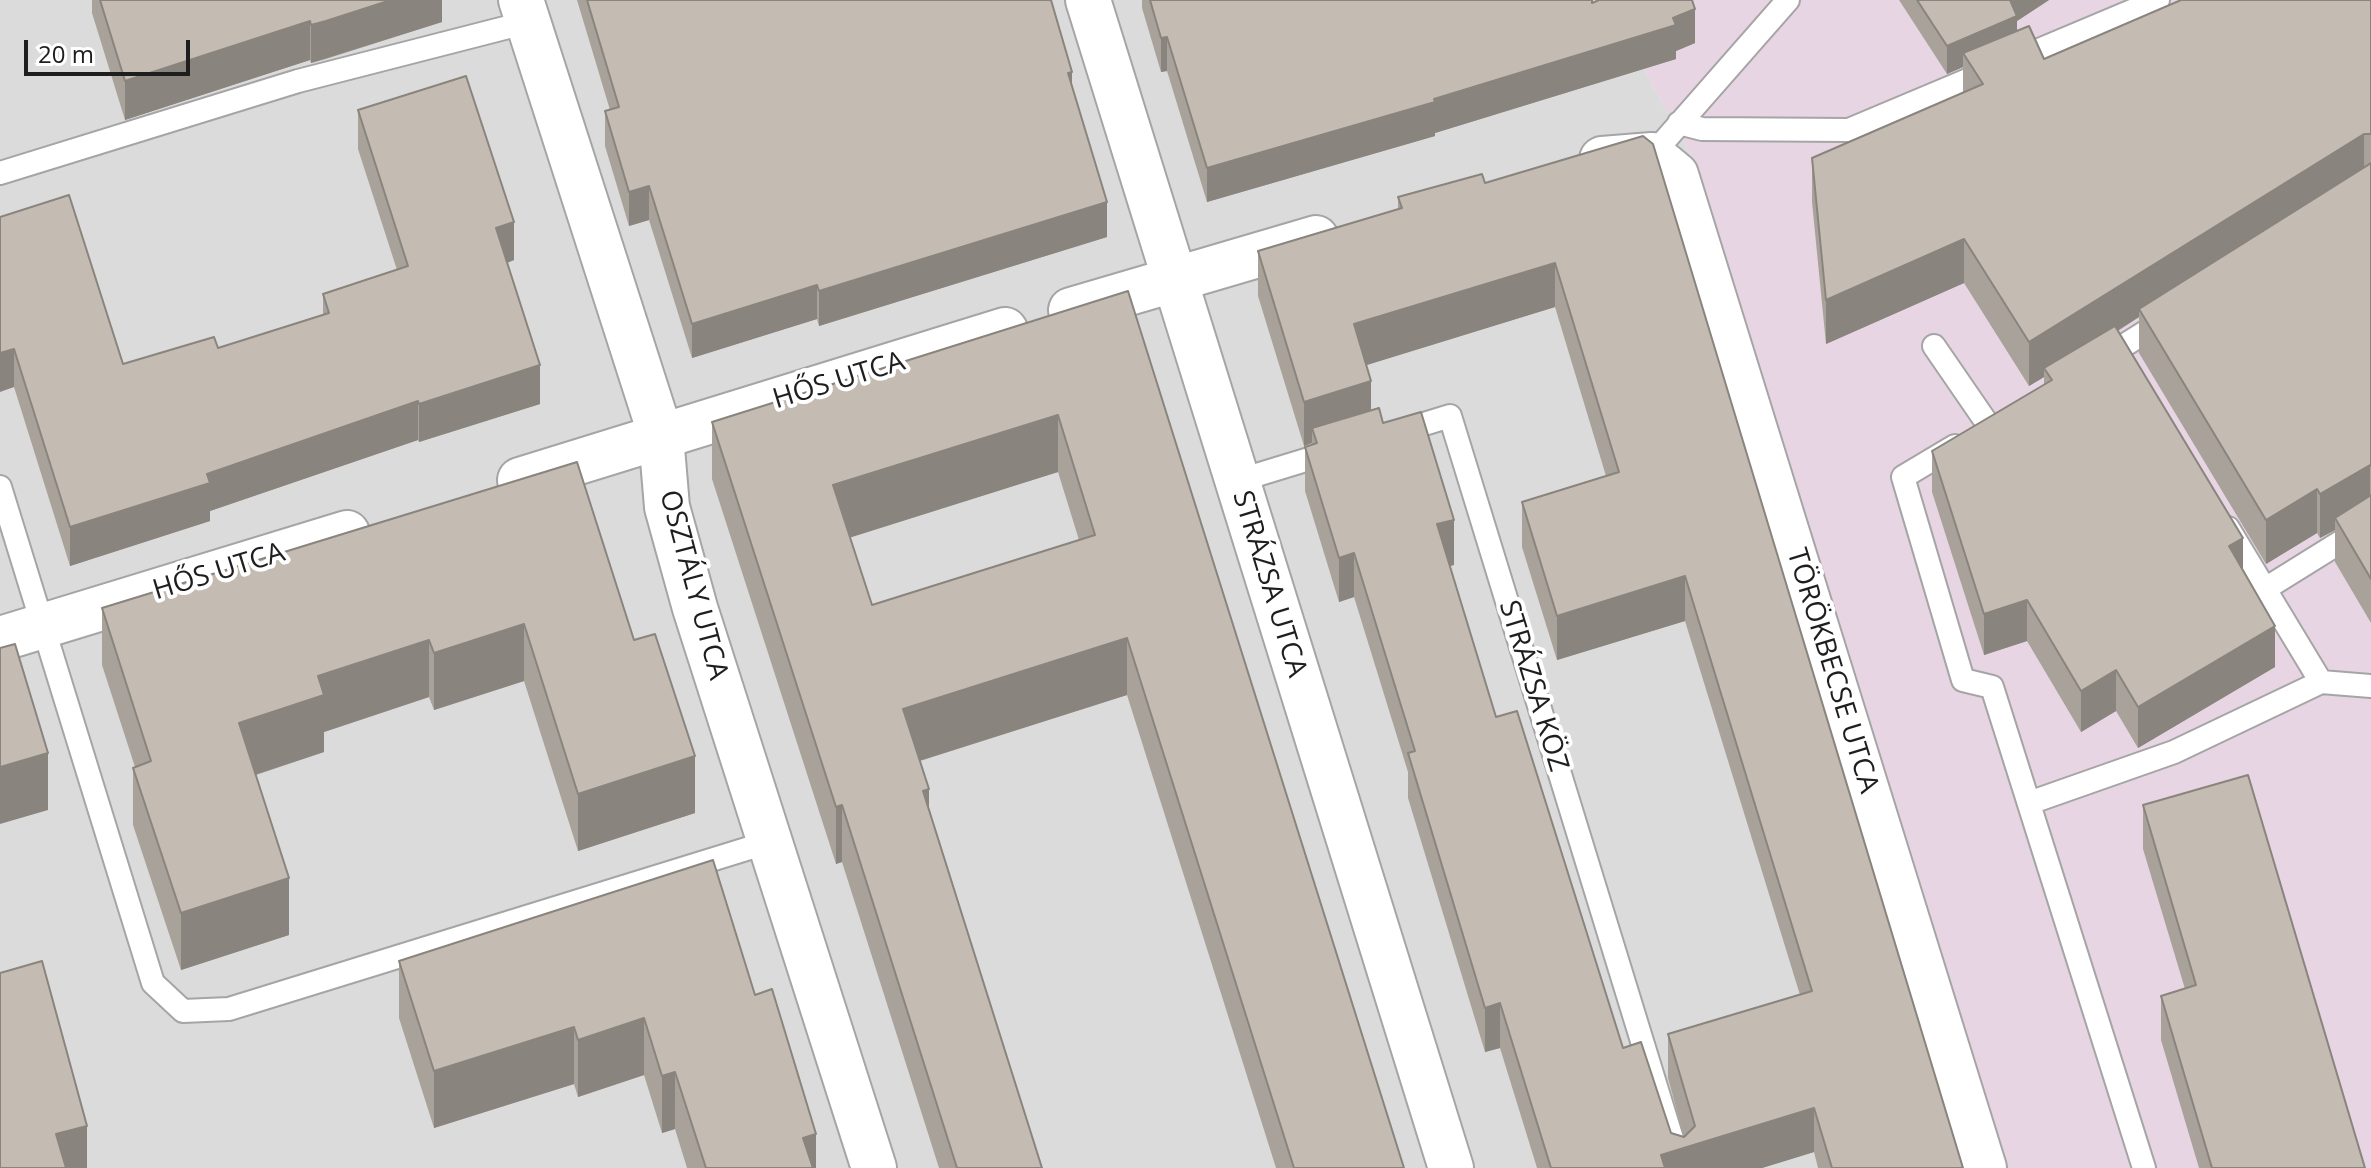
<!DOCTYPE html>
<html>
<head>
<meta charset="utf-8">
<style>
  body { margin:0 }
  #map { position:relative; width:2371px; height:1168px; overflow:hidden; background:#efece4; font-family:"Open Sans",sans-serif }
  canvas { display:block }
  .scale { position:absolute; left:24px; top:40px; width:166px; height:36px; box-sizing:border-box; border:4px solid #1e1e1e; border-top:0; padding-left:10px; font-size:24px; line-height:28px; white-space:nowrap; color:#1e1e1e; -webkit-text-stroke:6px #fff; paint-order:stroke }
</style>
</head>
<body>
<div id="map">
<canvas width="2371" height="1168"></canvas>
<div class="scale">20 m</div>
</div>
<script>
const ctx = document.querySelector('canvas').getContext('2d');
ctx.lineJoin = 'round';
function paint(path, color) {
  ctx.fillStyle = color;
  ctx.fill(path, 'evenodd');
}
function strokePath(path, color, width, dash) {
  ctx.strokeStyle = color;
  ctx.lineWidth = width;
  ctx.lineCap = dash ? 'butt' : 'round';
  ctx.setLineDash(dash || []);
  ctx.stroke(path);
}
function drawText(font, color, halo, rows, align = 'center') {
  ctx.font = font + ' "Open Sans",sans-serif';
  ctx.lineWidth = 8;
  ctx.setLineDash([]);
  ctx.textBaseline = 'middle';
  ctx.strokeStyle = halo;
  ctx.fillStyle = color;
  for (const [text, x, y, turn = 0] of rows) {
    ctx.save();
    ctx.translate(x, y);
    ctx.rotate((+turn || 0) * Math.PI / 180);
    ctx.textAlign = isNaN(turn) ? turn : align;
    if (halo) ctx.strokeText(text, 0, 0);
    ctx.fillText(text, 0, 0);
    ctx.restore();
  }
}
paint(new Path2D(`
  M 0,0 L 1606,0 L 1691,155 L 2000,1168 L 0,1168 Z`), '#dcdbdb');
paint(new Path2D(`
  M 1606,0 L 2371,0 L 2371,1168 L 2000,1168 L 1691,155 Z`), '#e8d5e3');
const lane = new Path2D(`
  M 1679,123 L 1702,129 L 1849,130 L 2158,0
  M 1652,155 L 1788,0
  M 0,173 L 298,81 L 528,22
  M 1934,346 L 1989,426
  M 2120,348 L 2163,321
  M 1395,433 L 1450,416 L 1681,1168
  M 1955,446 L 1903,477 L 1963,680 L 1992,687 L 2144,1168
  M 1237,481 L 1332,452
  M 0,487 L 153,983 L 183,1011 L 229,1009 L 769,842
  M 2228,528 L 2321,682
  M 2265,589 L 2371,523
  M 2029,803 L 2174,752 L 2321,682 L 2371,686`);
const street = new Path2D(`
  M 521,0 L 661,436 L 667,507 L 695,608 L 874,1168
  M 1088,0 L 1451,1168
  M 1602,159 L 1652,155 L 1676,175 L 1984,1168
  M 1071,310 L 1316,238
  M 520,480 L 1005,330
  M 0,639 L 347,533`);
strokePath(lane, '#a5a5a5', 26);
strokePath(street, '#a5a5a5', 48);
strokePath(lane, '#fff', 22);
strokePath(street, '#fff', 44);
paint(new Path2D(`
  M 92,0 L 442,0 L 442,22 L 326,59 L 311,63 L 310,60 L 125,120 L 92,13 Z
  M 577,0 L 1051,0 L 1107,237 L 819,326 L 817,319 L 692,358 L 649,220 L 629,226 L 605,146 L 605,111 L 610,110 Z
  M 1142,0 L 1592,0 L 1592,3 L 1695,43 L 1676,51 L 1676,59 L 1435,133 L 1435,136 L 1207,202 L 1167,71 L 1161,72 L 1142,8 Z
  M 1899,0 L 2049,0 L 2017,21 L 2017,31 L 2044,59 L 2371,0 L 2371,623 L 2335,562 L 2335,530 L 2320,538 L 2317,533 L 2266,564 L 2139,353 L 2139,317 L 2118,331 L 2243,570 L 2275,667 L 2138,748 L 2116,711 L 2081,732 L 2027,641 L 1984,655 L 1932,492 L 1932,451 L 2044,385 L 2044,377 L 2029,386 L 1964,283 L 1826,344 L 1812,202 L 1812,158 L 1963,93 L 1963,67 L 1947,74 Z
  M 358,110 L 514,260 L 507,263 L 540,404 L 419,442 L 418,440 L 210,511 L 210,521 L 70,566 L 14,387 L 0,217 L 123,364 L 218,348 L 323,315 L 323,294 L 397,270 L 358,149 Z
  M 1643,136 L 1963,1168 L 1818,1168 L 1814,1152 L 1762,1168 L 1537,1168 L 1500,1048 L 1485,1052 L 1408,798 L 1408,772 L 1354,597 L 1339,602 L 1305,491 L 1305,447 L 1312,445 L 1312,443 L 1304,446 L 1258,296 L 1258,251 L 1398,209 L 1398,197 L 1485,183 ZM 1555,307 L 1606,476 L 1522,502 L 1522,547 L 1557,660 L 1685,621 L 1800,995 L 1668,1034 L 1668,1078 L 1684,1137 L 1671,1133 L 1623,1048 L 1496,717 L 1449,566 L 1454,565 L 1383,423 L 1371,410 L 1366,365 Z
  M 1128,291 L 1404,1168 L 1276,1168 L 1127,695 L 920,761 L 929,808 L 1042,1168 L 939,1168 L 842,862 L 836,864 L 712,479 L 712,422 ZM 1058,472 L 1079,540 L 872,605 L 850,537 Z
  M 577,462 L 634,640 L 695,813 L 578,851 L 524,681 L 434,710 L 429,697 L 324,732 L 324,752 L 256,775 L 289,935 L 181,970 L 133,825 L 133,768 L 135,767 L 102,665 L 102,608 Z
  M 2143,805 L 2365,1168 L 2199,1168 L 2161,1040 L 2161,996 L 2185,989 L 2143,849 Z
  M 399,961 L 755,995 L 816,1168 L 687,1168 L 675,1129 L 662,1133 L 644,1075 L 578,1097 L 574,1084 L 434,1128 L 399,1018 Z`), '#a9a29a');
paint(new Path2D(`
  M 391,0 L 442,0 L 442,22 L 311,63 L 311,25 Z
  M 2009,0 L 2049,0 L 2017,21 L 2017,44 L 1963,53 L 1963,67 L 1947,74 L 1947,46 Z
  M 1695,9 L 1695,43 L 1676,51 L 1676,59 L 1435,133 L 1435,136 L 1207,202 L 1207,168 L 1434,99 Z
  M 310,21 L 310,60 L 125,120 L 125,81 Z
  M 1167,37 L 1167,71 L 1161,72 L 1161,38 Z
  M 1072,72 L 1072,106 L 1068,73 Z
  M 2364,134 L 2364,178 L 2139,309 L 2139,317 L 2048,374 L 2044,368 L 2044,377 L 2029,386 L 2029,342 Z
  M 649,186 L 649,220 L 629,226 L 629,192 Z
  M 1107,202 L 1107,237 L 819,326 L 819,291 Z
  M 514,222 L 514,260 L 496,267 L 496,228 Z
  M 1964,239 L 1964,283 L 1826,344 L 1826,300 Z
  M 1555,263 L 1555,307 L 1354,369 L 1354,324 Z
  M 817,285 L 817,319 L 692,358 L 692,324 Z
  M 14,349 L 14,387 L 0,392 L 0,353 Z
  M 540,365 L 540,404 L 419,442 L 419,404 Z
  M 1371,381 L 1371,425 L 1312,428 L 1312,443 L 1304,446 L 1304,402 Z
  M 418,401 L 418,440 L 210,511 L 210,521 L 70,566 L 70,527 L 207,474 Z
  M 1058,415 L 1058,472 L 833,543 L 833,485 Z
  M 2370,465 L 2370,509 L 2335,518 L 2335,530 L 2320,538 L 2320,494 Z
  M 2317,489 L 2317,533 L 2266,564 L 2266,520 Z
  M 1454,520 L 1454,565 L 1437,569 L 1437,524 Z
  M 2243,538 L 2243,579 L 2229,546 Z
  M 1354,553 L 1354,597 L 1339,602 L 1339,558 Z
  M 1685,576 L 1685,621 L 1557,660 L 1557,616 Z
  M 2027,600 L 2027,641 L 1984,655 L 1984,614 Z
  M 524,624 L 524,681 L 434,710 L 434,653 Z
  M 2275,626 L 2275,667 L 2138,748 L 2138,707 Z
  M 1127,638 L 1127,695 L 903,766 L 903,709 Z
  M 429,640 L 429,697 L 324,732 L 324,752 L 239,780 L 239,723 L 318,676 Z
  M 2116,670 L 2116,711 L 2081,732 L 2081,691 Z
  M 48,753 L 48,810 L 0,824 L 0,767 Z
  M 695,756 L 695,813 L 578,851 L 578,794 Z
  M 929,789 L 929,846 L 923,791 Z
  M 842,805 L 842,862 L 836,864 L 836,807 Z
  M 289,878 L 289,935 L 181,970 L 181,913 Z
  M 1500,1003 L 1500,1048 L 1485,1052 L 1485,1008 Z
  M 644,1018 L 644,1075 L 578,1097 L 578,1040 Z
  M 574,1027 L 574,1084 L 434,1128 L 434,1071 Z
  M 675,1072 L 675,1129 L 662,1133 L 662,1076 Z
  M 1814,1108 L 1814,1152 L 1762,1168 L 1661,1168 L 1661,1155 Z
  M 87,1126 L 87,1168 L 56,1168 L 56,1134 Z
  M 816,1134 L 816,1168 L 803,1168 L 803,1138 Z`), '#89847d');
const building = new Path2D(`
  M 100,0 L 391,0 L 326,21 L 311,25 L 310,21 L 125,81 Z
  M 587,0 L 1051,0 L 1072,72 L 1068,73 L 1107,202 L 819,291 L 817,285 L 692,324 L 649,186 L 629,192 L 605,111 L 619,107 Z
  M 1150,0 L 1592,0 L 1592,3 L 1599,0 L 1692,0 L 1695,9 L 1673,18 L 1676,25 L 1434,99 L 1435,102 L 1207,168 L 1167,37 L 1161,38 Z
  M 1917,0 L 2010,0 L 2017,16 L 1947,46 Z
  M 2181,0 L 2371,0 L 2371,134 L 2364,134 L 2029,342 L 1964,239 L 1826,300 L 1812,158 L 1983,84 L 1963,53 L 2029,26 L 2044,59 Z
  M 466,76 L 514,222 L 496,228 L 540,365 L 419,404 L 418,401 L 207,474 L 210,483 L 70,527 L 14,349 L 0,353 L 0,217 L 69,195 L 123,364 L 214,337 L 218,348 L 329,313 L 323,294 L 408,266 L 358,110 Z
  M 1643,136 L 1653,144 L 1963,1168 L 1832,1168 L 1814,1108 L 1661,1155 L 1665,1168 L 1551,1168 L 1500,1003 L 1485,1008 L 1408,753 L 1415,751 L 1354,553 L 1339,558 L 1305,447 L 1317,443 L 1312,428 L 1379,408 L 1383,423 L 1421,412 L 1454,520 L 1437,524 L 1496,717 L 1517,711 L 1623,1048 L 1641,1042 L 1671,1133 L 1684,1137 L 1695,1126 L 1668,1034 L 1812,991 L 1685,576 L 1557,616 L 1522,502 L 1619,472 L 1555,263 L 1354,324 L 1371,381 L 1304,402 L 1258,251 L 1402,208 L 1398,197 L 1482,174 L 1485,183 Z
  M 2371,163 L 2371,466 L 2370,465 L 2320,494 L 2317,489 L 2266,520 L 2139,309 Z
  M 1128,291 L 1404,1168 L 1294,1168 L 1127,638 L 903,709 L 929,789 L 923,791 L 1042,1168 L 957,1168 L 842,805 L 836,807 L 712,422 ZM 1058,415 L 1095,535 L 872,605 L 833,485 Z
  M 2115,326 L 2243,538 L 2229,546 L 2275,626 L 2138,707 L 2116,670 L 2081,691 L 2027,600 L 1984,614 L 1932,451 L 2052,380 L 2044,368 Z
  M 577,462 L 634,640 L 655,634 L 695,756 L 578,794 L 524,624 L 434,653 L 429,640 L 318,676 L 324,695 L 239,723 L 289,878 L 181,913 L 133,768 L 151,761 L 102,608 Z
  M 2371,495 L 2371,579 L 2335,518 Z
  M 15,644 L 48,753 L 0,767 L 0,648 Z
  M 2248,775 L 2365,1168 L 2212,1168 L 2161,996 L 2196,985 L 2143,805 Z
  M 713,860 L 755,995 L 772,989 L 816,1134 L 803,1138 L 813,1168 L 706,1168 L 675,1072 L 662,1076 L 644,1018 L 578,1040 L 574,1027 L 434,1071 L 399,961 Z
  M 42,961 L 87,1126 L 56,1134 L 66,1168 L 0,1168 L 0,973 Z`);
paint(building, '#c4bcb3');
strokePath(building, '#89847d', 2);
drawText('28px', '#1e1e1e', '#fff', [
  ["HŐS UTCA",839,381,-17],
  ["HŐS UTCA",219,572,-17],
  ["STRÁZSA UTCA",1269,584,73],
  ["OSZTÁLY UTCA",693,585,75],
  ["TÖRÖKBECSE UTCA",1832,671,73],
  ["STRÁZSA KÖZ",1533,686,73]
]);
</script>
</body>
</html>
